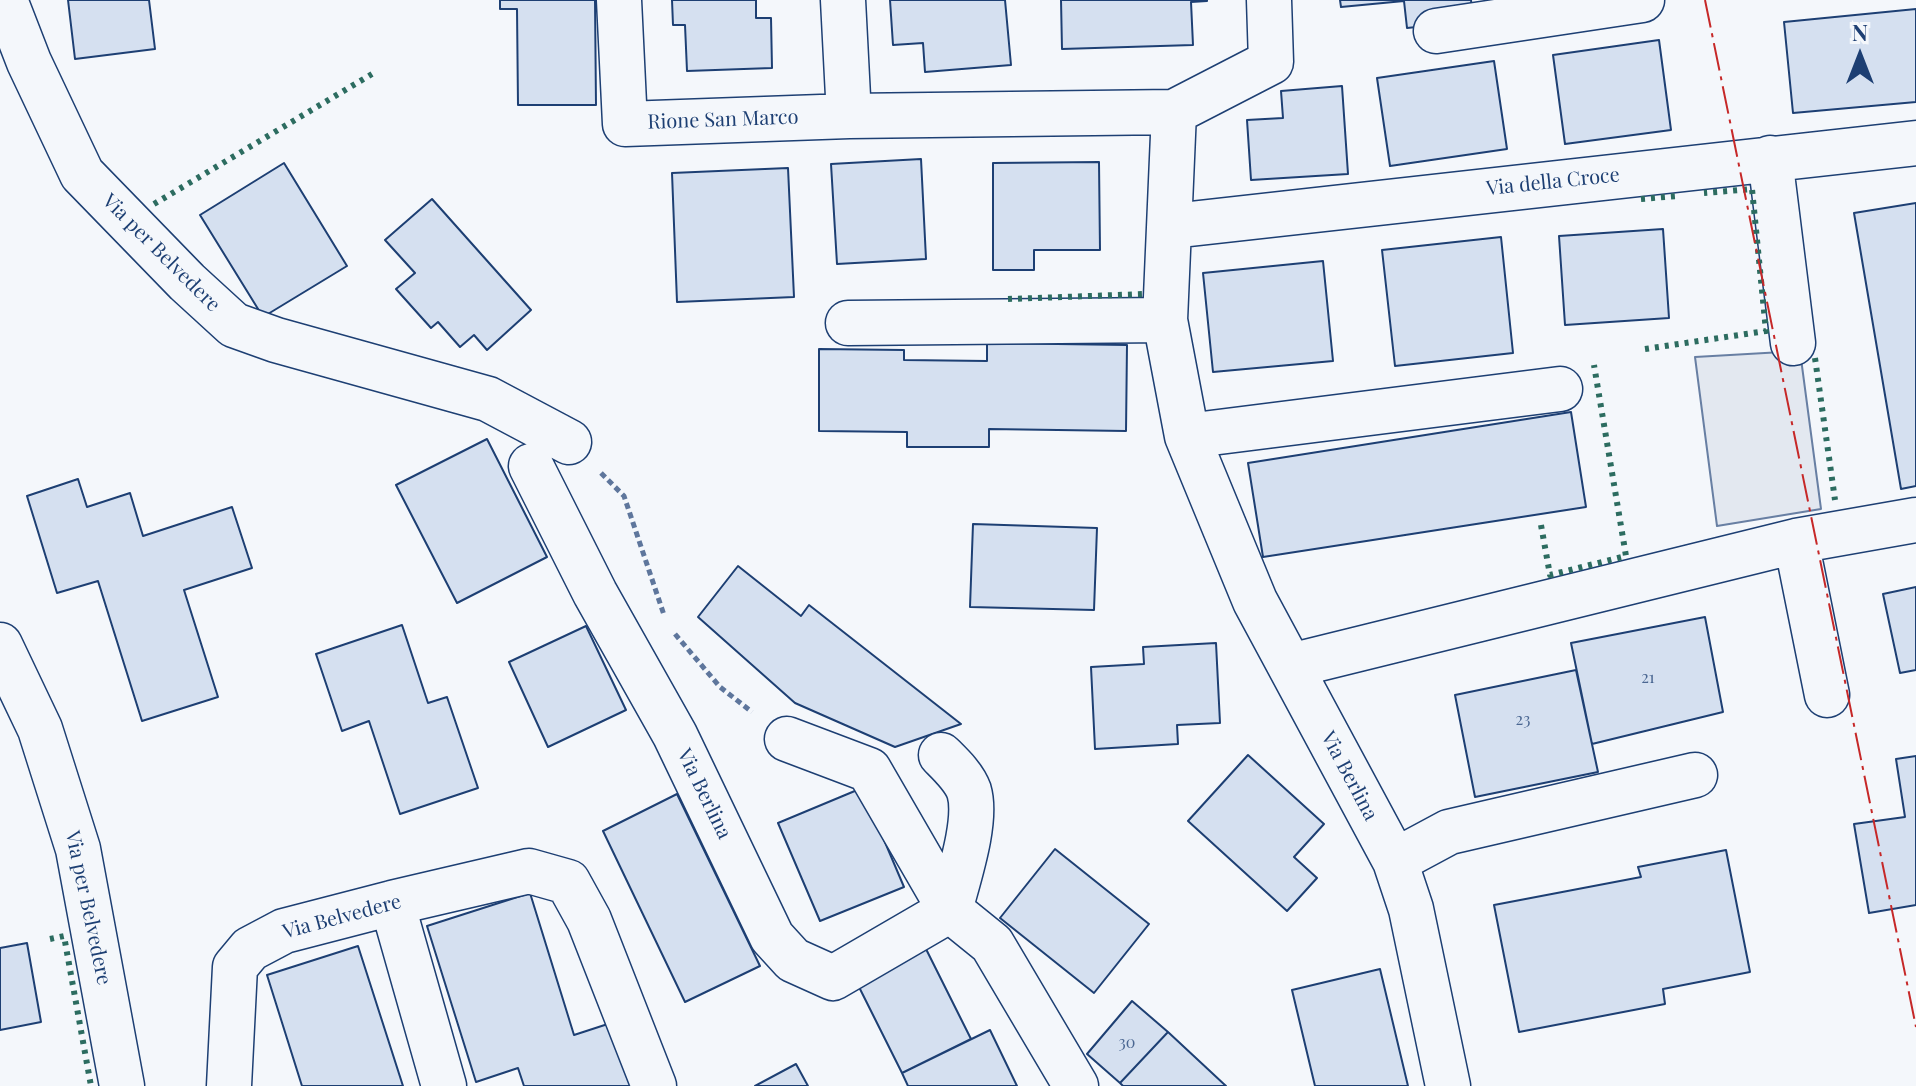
<!DOCTYPE html>
<html>
<head>
<meta charset="utf-8">
<style>
  body { margin:0 }
  #map { position:relative; width:1916px; height:1086px; overflow:hidden; background:#f4f7fb; font-family:"Playfair Display",serif }
  canvas { display:block }
  .north { position:absolute; left:1820px; top:16px; width:80px; height:80px; -webkit-text-stroke:6px #f4f7fb; paint-order:stroke; rotate:0deg; font-size:22px; font-weight:700; line-height:32px; text-align:center; color:#1d3f73 }
  .north::after { content:''; display:block; margin:auto; width:28px; height:36px; background:#1d3f73; clip-path:polygon(50% 0,100% 100%,50% 72%,0 100%) }
</style>
</head>
<body>
<div id="map">
<canvas width="1916" height="1086"></canvas>
<div class="north">N</div>
</div>
<script>
const ctx = document.querySelector('canvas').getContext('2d');
ctx.lineJoin = 'round';
function paint(path, color) {
  ctx.fillStyle = color;
  ctx.fill(path, 'evenodd');
}
function strokePath(path, color, width, dash) {
  ctx.strokeStyle = color;
  ctx.lineWidth = width;
  ctx.lineCap = dash ? 'butt' : 'round';
  ctx.setLineDash(dash || []);
  ctx.stroke(path);
}
function drawText(font, color, halo, rows, align = 'center') {
  ctx.font = font + ' "Playfair Display",serif';
  ctx.lineWidth = 6;
  ctx.setLineDash([]);
  ctx.textBaseline = 'middle';
  ctx.strokeStyle = halo;
  ctx.fillStyle = color;
  for (const [text, x, y, turn = 0] of rows) {
    ctx.save();
    ctx.translate(x, y);
    ctx.rotate((+turn || 0) * Math.PI / 180);
    ctx.textAlign = isNaN(turn) ? turn : align;
    if (halo) ctx.strokeText(text, 0, 0);
    ctx.fillText(text, 0, 0);
    ctx.restore();
  }
}
const parking = new Path2D(`
  M 1800,351 L 1821,509 L 1717,526 L 1695,357 Z`);
paint(parking, '#e3e8f0');
strokePath(parking, '#687fa3', 2);
const building = new Path2D(`
  M 68,0 L 149,0 L 155,49 L 75,59 Z
  M 500,0 L 595,0 L 596,105 L 518,105 L 517,9 L 500,9 Z
  M 672,0 L 756,0 L 756,18 L 771,18 L 772,68 L 687,71 L 685,25 L 673,25 Z
  M 890,0 L 1005,0 L 1011,65 L 925,72 L 923,43 L 893,45 Z
  M 1061,0 L 1207,0 L 1207,1 L 1191,2 L 1193,45 L 1062,49 Z
  M 1340,0 L 1471,0 L 1473,21 L 1407,28 L 1404,1 L 1341,7 Z
  M 1916,9 L 1916,102 L 1793,113 L 1784,22 Z
  M 1659,40 L 1671,130 L 1565,144 L 1553,55 Z
  M 1494,61 L 1507,149 L 1390,166 L 1377,78 Z
  M 1342,86 L 1348,174 L 1251,180 L 1247,120 L 1283,118 L 1281,91 Z
  M 921,159 L 926,259 L 837,264 L 831,164 Z
  M 1099,162 L 1100,250 L 1034,250 L 1034,270 L 993,270 L 993,163 Z
  M 284,163 L 347,266 L 263,317 L 200,215 Z
  M 788,168 L 794,297 L 677,302 L 672,173 Z
  M 432,199 L 531,310 L 487,350 L 474,335 L 460,347 L 438,322 L 431,328 L 396,289 L 415,273 L 385,240 Z
  M 1916,203 L 1916,486 L 1901,489 L 1854,213 Z
  M 1663,229 L 1669,318 L 1565,325 L 1559,236 Z
  M 1501,237 L 1513,353 L 1395,366 L 1382,250 Z
  M 1323,261 L 1333,361 L 1213,372 L 1203,273 Z
  M 987,343 L 1127,345 L 1126,431 L 989,429 L 989,447 L 907,447 L 907,432 L 819,431 L 819,349 L 904,350 L 904,360 L 987,361 Z
  M 1571,412 L 1586,507 L 1263,557 L 1248,463 Z
  M 487,439 L 547,557 L 457,603 L 396,485 Z
  M 78,479 L 87,507 L 130,493 L 143,536 L 232,507 L 252,568 L 184,590 L 218,697 L 142,721 L 98,581 L 57,593 L 27,496 Z
  M 973,524 L 1097,528 L 1094,610 L 970,607 Z
  M 738,566 L 801,616 L 809,605 L 961,724 L 895,747 L 795,703 L 698,617 Z
  M 1916,587 L 1916,670 L 1900,673 L 1883,594 Z
  M 1705,617 L 1723,712 L 1592,744 L 1571,643 Z
  M 402,625 L 428,703 L 447,697 L 478,788 L 400,814 L 369,721 L 342,731 L 316,654 Z
  M 586,626 L 626,710 L 548,747 L 509,662 Z
  M 1216,643 L 1220,723 L 1177,725 L 1178,744 L 1095,749 L 1091,667 L 1144,664 L 1143,647 Z
  M 1576,670 L 1598,772 L 1475,797 L 1455,695 Z
  M 1248,755 L 1324,824 L 1294,857 L 1317,878 L 1287,911 L 1188,821 Z
  M 1916,756 L 1916,905 L 1869,913 L 1854,824 L 1905,817 L 1896,759 Z
  M 862,788 L 904,887 L 820,921 L 778,823 Z
  M 677,794 L 760,966 L 685,1002 L 603,831 Z
  M 1055,849 L 1149,924 L 1094,993 L 1000,918 Z
  M 1726,850 L 1750,972 L 1663,989 L 1665,1004 L 1519,1032 L 1494,905 L 1641,877 L 1638,867 Z
  M 530,893 L 574,1035 L 617,1021 L 638,1086 L 524,1086 L 518,1068 L 476,1082 L 427,926 Z
  M 27,943 L 41,1022 L 0,1030 L 0,948 Z
  M 358,946 L 403,1086 L 302,1086 L 267,975 Z
  M 926,949 L 971,1039 L 902,1073 L 857,983 Z
  M 1380,969 L 1408,1086 L 1315,1086 L 1292,990 Z
  M 1132,1001 L 1168,1032 L 1120,1083 L 1087,1054 Z
  M 990,1030 L 1017,1086 L 908,1086 L 902,1073 Z
  M 1168,1032 L 1226,1086 L 1123,1086 L 1120,1083 Z
  M 796,1064 L 808,1086 L 755,1086 Z`);
paint(building, '#d5e0f0');
strokePath(building, '#1d3f73', 2);
const minor = new Path2D(`
  M 5,0 L 29,62 L 82,174 L 187,282 L 234,325 L 276,340 L 488,399 L 569,442
  M 619,0 L 625,124 L 849,116 L 1174,112 L 1271,62 L 1269,0
  M 843,0 L 849,116
  M 1436,31 L 1642,0
  M 1174,112 L 1165,320 L 1187,436 L 1255,601 L 1395,861 L 1411,909 L 1448,1086
  M 1770,158 L 1793,343
  M 1190,224 L 1916,143
  M 848,323 L 1165,320
  M 1187,436 L 1560,389
  M 531,466 L 595,593 L 675,735 L 772,937 L 793,960 L 833,978 L 950,910 C 958,879 978,821 969,791 C 964,777 951,765 941,755
  M 1796,541 L 1827,695
  M 0,645 L 40,729 L 78,849 L 122,1086
  M 1290,666 L 1796,541 L 1916,520
  M 787,739 L 869,770 L 950,910 L 992,944 L 1076,1086
  M 1395,861 L 1449,832 L 1695,775
  M 392,903 L 444,1086
  M 229,1086 L 235,967 L 250,949 L 284,931 L 392,903 L 529,871 L 568,882 L 589,920 L 654,1086`);
strokePath(minor, '#1d3f73', 47);
strokePath(new Path2D(`
  M 601,473 L 624,496 L 664,615
  M 675,634 L 720,687 L 752,712`), '#5e769c', 5, [6, 4]);
strokePath(minor, '#f4f7fb', 44);
strokePath(new Path2D(`
  M 1641,199 L 1678,196
  M 154,204 L 372,74
  M 1008,299 L 1145,294
  M 1645,349 L 1766,331 L 1752,189 L 1704,193
  M 1815,358 L 1835,500
  M 1541,525 L 1550,575 L 1626,556 L 1594,365
  M 50,939 L 64,936 L 91,1086`), '#2c6c60', 6, [4, 6]);
strokePath(new Path2D(`
  M 1705,0 L 1916,1027`), '#c62828', 2, [28, 6, 4, 6]);
drawText('16px', '#4b6792', null, [
  ["21",1648,678],
  ["23",1523,720],
  ["30",1127,1043]
]);
drawText('20px', '#1d3f73', '#f4f7fb', [
  ["Rione San Marco",723,120,-2],
  ["Via della Croce",1553,182,-6],
  ["Via per Belvedere",161,253,45],
  ["Via Berlina",1349,776,62],
  ["Via Berlina",704,794,64],
  ["Via per Belvedere",88,908,78],
  ["Via Belvedere",342,917,-15]
]);
</script>
</body>
</html>
